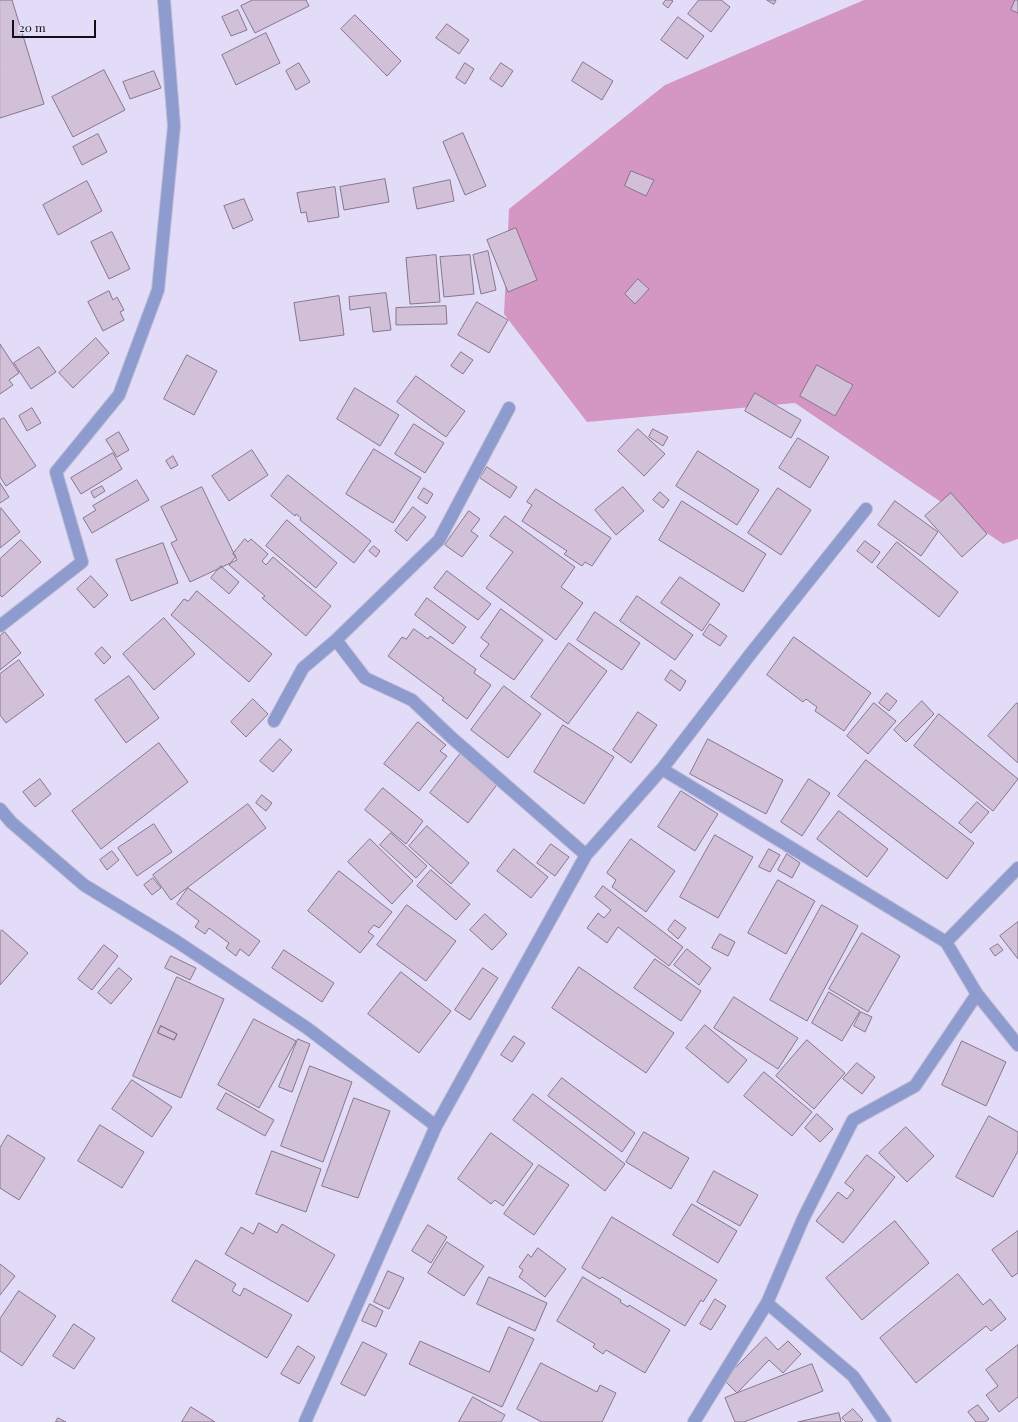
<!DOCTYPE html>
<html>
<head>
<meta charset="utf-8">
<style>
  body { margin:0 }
  #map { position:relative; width:1018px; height:1422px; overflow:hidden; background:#e2dcf8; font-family:"Playfair Display",serif }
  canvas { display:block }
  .scale { position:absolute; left:12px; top:20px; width:84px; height:18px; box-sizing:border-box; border:2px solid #100e17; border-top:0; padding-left:5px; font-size:12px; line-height:14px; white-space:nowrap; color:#100e17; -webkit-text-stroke:3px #e2dcf8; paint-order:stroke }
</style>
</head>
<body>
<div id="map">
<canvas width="1018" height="1422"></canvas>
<div class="scale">20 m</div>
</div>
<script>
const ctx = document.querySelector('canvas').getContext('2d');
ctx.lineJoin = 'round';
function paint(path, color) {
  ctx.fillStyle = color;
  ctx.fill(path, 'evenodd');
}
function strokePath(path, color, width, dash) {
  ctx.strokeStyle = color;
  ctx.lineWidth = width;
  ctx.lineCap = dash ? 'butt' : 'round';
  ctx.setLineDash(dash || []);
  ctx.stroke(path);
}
paint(new Path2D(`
  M 864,0 L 1018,0 L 1018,539 L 1003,544 L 795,403 L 587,422 L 504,314 L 509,209 L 665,85 Z`), '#d497c3');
const building = new Path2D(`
  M 0,0 L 12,0 L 44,104 L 0,118 Z
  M 253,0 L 306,0 L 309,6 L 255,33 L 241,6 Z
  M 666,0 L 671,0 L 673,1 L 668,8 L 663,4 Z
  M 699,0 L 721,0 L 730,7 L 711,32 L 688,14 Z
  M 767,0 L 776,0 L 774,4 Z
  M 1015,0 L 1018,0 L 1018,13 L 1011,10 Z
  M 238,10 L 247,30 L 231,36 L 222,17 Z
  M 355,15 L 401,61 L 387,76 L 341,29 Z
  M 678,17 L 704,36 L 687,59 L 661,40 Z
  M 447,24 L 469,40 L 459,54 L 436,38 Z
  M 266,33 L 280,63 L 236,85 L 222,55 Z
  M 583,62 L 613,81 L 602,100 L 572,81 Z
  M 299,63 L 310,82 L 296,90 L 286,71 Z
  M 465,63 L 474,69 L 465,84 L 456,78 Z
  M 501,63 L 513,71 L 502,87 L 490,79 Z
  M 104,70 L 125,110 L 73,137 L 52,97 Z
  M 154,71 L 161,88 L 130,99 L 123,82 Z
  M 463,133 L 486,186 L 465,195 L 443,142 Z
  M 98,134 L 107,152 L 82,165 L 73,147 Z
  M 631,171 L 654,180 L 646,196 L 625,186 Z
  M 385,179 L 389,202 L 344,210 L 340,187 Z
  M 450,180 L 454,201 L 417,209 L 413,188 Z
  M 87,181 L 102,211 L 58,235 L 43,205 Z
  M 335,187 L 339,217 L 308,222 L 306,212 L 301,213 L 297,193 Z
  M 244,199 L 253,220 L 233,229 L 224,206 Z
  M 516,228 L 537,280 L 508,292 L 487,240 Z
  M 112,232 L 130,269 L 109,279 L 91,242 Z
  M 488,251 L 496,290 L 481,294 L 473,255 Z
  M 436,255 L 440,302 L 410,304 L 406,258 Z
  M 470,255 L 474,294 L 444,297 L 440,257 Z
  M 638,279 L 649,289 L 635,304 L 625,294 Z
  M 109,291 L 113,300 L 117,297 L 124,310 L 120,312 L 124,320 L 103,331 L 88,302 Z
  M 386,293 L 391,330 L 373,332 L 370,307 L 350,310 L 349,297 Z
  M 339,296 L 344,335 L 300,341 L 294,303 Z
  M 477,302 L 508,320 L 489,353 L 458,335 Z
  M 446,306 L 447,324 L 396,325 L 396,308 Z
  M 96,338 L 109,353 L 73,388 L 59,373 Z
  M 0,344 L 19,373 L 9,380 L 13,385 L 0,394 Z
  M 39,347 L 56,372 L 31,389 L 14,363 Z
  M 461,352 L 473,360 L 463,374 L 451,366 Z
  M 187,355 L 217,371 L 194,415 L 164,399 Z
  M 817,365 L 853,385 L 835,416 L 800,396 Z
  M 416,376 L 465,411 L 446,437 L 397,402 Z
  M 355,388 L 399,415 L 380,446 L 337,419 Z
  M 755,393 L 801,420 L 791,438 L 745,411 Z
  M 32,408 L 41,423 L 27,431 L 19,416 Z
  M 4,418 L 36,466 L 6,486 L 0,477 L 0,420 Z
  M 414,424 L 444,443 L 425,473 L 395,454 Z
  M 638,429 L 665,454 L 644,476 L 618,451 Z
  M 653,429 L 668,437 L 663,446 L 649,437 Z
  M 119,432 L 129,450 L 117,457 L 106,440 Z
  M 798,438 L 829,457 L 810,488 L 779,468 Z
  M 374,449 L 421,478 L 393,523 L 346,494 Z
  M 252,450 L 268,475 L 229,501 L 212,476 Z
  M 698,451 L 759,490 L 737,525 L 676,486 Z
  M 113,453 L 122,469 L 81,494 L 71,478 Z
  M 173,456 L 178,465 L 171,469 L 166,461 Z
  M 487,467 L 517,487 L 510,498 L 480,478 Z
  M 288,475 L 371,541 L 354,563 L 300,520 L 301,518 L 296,514 L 295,516 L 271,496 Z
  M 137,480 L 149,500 L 92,533 L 83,518 L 96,510 L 93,506 Z
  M 0,483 L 9,497 L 0,503 Z
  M 102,486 L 105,491 L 94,498 L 91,492 Z
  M 202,487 L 237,560 L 190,582 L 171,543 L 177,540 L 161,507 Z
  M 623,487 L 644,511 L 616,535 L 595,510 Z
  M 424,488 L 433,494 L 427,504 L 418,498 Z
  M 778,488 L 811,510 L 781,555 L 748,533 Z
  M 536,489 L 611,538 L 592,566 L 585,562 L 582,566 L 564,554 L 567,551 L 522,521 L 532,505 L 527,502 Z
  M 660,492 L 669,500 L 663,508 L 653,500 Z
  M 951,493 L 987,534 L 962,557 L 925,516 Z
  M 682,501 L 766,554 L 743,592 L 659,540 Z
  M 895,501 L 938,532 L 921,556 L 878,525 Z
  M 413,507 L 426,517 L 407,541 L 395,531 Z
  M 1,508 L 20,532 L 0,548 L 0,509 Z
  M 469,511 L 480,519 L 471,531 L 478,536 L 462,557 L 445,545 Z
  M 505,516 L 575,567 L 561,587 L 583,603 L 556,640 L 486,588 L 513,552 L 490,536 Z
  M 287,520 L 337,563 L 316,588 L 266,546 Z
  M 245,539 L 248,542 L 251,539 L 268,554 L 262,561 L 266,565 L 273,557 L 331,606 L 306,636 L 262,598 L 265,596 L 229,565 L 236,556 L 233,554 Z
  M 21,540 L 41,562 L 2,597 L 0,595 L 0,559 Z
  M 865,541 L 880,552 L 872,563 L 857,551 Z
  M 897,542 L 958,592 L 939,617 L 877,567 Z
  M 163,543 L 178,583 L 131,601 L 116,560 Z
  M 374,546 L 380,551 L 376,557 L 369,551 Z
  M 221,566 L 239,582 L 229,594 L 211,578 Z
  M 447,571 L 491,604 L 478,620 L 434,588 Z
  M 91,576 L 108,595 L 94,608 L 77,589 Z
  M 680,577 L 720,604 L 702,631 L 661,603 Z
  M 197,591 L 272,654 L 249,682 L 171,615 L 184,599 L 188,601 Z
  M 637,596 L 693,635 L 675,660 L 620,621 Z
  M 427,598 L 466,627 L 453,644 L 415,615 Z
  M 501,609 L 543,640 L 514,680 L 480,656 L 489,644 L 481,638 Z
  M 595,612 L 640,643 L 622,670 L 577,640 Z
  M 164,618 L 195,654 L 154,690 L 123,654 Z
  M 710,624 L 727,636 L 720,646 L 703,635 Z
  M 414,629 L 428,639 L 430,636 L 476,669 L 474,673 L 491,685 L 467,719 L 442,700 L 444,698 L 388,656 L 402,637 L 406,639 Z
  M 5,632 L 21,653 L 0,670 L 0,636 Z
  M 794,637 L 871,693 L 844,731 L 815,711 L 817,707 L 806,699 L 803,702 L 767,675 Z
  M 569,643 L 607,671 L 568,724 L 531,697 Z
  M 102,647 L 111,657 L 104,664 L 95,654 Z
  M 19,660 L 44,695 L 6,723 L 0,715 L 0,674 Z
  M 671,670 L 686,681 L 680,691 L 665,680 Z
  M 129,676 L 159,718 L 126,743 L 95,700 Z
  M 504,686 L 541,714 L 508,758 L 471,730 Z
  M 887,693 L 897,701 L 889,711 L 879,703 Z
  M 253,699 L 268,714 L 246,737 L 231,722 Z
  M 922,701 L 934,714 L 906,742 L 894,730 Z
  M 874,703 L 896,721 L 868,754 L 847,736 Z
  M 1017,703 L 1018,704 L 1018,763 L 988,736 Z
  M 638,712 L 657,725 L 631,763 L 613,750 Z
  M 939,714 L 1018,779 L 993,811 L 914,746 Z
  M 418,722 L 446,745 L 440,751 L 447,756 L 419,791 L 384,764 Z
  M 563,725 L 614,757 L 584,804 L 534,772 Z
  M 280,739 L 292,750 L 273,772 L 260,761 Z
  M 708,739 L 783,780 L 766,814 L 690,774 Z
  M 159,743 L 188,782 L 101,849 L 72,811 Z
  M 461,753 L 499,782 L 468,823 L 430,793 Z
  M 866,760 L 974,843 L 947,879 L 838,796 Z
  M 40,779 L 51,794 L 35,807 L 23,792 Z
  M 809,779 L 830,793 L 802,836 L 781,822 Z
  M 383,788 L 423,821 L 406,844 L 365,810 Z
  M 681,791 L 718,814 L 695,851 L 658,827 Z
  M 262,795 L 272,803 L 266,811 L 256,803 Z
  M 977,802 L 989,812 L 971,833 L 959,823 Z
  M 248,804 L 266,828 L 171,900 L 153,875 Z
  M 839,811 L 888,849 L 867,877 L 817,839 Z
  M 154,824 L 172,852 L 137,876 L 118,848 Z
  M 427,826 L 469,863 L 451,884 L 409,846 Z
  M 391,833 L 427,866 L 416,878 L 380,845 Z
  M 715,835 L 753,857 L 718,918 L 680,897 Z
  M 370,839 L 413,881 L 392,904 L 348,862 Z
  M 631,839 L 675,871 L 646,912 L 612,887 L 616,880 L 607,873 Z
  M 551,844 L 569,857 L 555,876 L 537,863 Z
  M 514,849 L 548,877 L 531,898 L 497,871 Z
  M 769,849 L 780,855 L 770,872 L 759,867 Z
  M 112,851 L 119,860 L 107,870 L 100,860 Z
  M 787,854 L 800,863 L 792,878 L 778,870 Z
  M 431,870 L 470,904 L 456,920 L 417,886 Z
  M 339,871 L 392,912 L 379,928 L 374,925 L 368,932 L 374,936 L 360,953 L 308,911 Z
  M 153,878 L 161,888 L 152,895 L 144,885 Z
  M 778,880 L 815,901 L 786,954 L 748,933 Z
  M 603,886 L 683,947 L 669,966 L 618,927 L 607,943 L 587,928 L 598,913 L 604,918 L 611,910 L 595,897 Z
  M 188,888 L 260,941 L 249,956 L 240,949 L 236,956 L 226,948 L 229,943 L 209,928 L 205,934 L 195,927 L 199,921 L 177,904 Z
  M 407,905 L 456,941 L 426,981 L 377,945 Z
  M 822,905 L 858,926 L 807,1021 L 770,1000 Z
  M 485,914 L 507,934 L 492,950 L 470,930 Z
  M 675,920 L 686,928 L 678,939 L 668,930 Z
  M 1018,922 L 1018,959 L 1000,936 Z
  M 2,930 L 28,953 L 0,985 L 0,932 Z
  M 862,933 L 900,956 L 868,1012 L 829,989 Z
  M 720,934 L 735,942 L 728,956 L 712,948 Z
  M 998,944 L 1003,950 L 995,956 L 990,949 Z
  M 104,945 L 118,956 L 92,990 L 78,979 Z
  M 687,949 L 711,968 L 699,985 L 674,965 Z
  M 284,950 L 334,983 L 322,1002 L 272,968 Z
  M 171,956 L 196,968 L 190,980 L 165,968 Z
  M 655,959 L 701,991 L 681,1021 L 634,988 Z
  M 579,967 L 674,1033 L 646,1073 L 552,1008 Z
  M 119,968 L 132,979 L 111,1004 L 98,993 Z
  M 483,968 L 498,978 L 470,1020 L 455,1010 Z
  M 401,972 L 451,1011 L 419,1053 L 368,1014 Z
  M 177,977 L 224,999 L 181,1098 L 133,1076 ZM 161,1026 L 177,1034 L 174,1040 L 158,1033 Z
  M 829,992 L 860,1011 L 842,1041 L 812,1023 Z
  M 734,997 L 798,1038 L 778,1069 L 714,1028 Z
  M 861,1012 L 872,1017 L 865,1032 L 854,1026 Z
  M 254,1019 L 296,1041 L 259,1108 L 218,1085 Z
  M 705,1025 L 747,1060 L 728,1083 L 686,1048 Z
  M 161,1026 L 177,1034 L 174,1040 L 158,1033 Z
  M 514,1036 L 525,1043 L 512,1062 L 501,1055 Z
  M 298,1039 L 310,1044 L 292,1092 L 279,1087 Z
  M 807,1040 L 845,1073 L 814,1109 L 776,1076 Z
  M 962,1041 L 1006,1062 L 986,1106 L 942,1085 Z
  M 857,1063 L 875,1077 L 862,1094 L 843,1079 Z
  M 310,1066 L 352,1082 L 323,1162 L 281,1146 Z
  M 764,1072 L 812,1112 L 792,1136 L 744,1096 Z
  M 562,1078 L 635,1133 L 622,1152 L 548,1096 Z
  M 132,1080 L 172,1107 L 152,1137 L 112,1109 Z
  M 226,1093 L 274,1120 L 265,1136 L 217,1109 Z
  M 533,1094 L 625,1164 L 605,1191 L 513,1120 Z
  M 354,1098 L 390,1111 L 358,1198 L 322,1186 Z
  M 817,1114 L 833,1129 L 820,1142 L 805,1128 Z
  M 989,1116 L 1018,1132 L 1018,1151 L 993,1197 L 956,1177 Z
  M 100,1125 L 144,1152 L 122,1188 L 78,1161 Z
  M 906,1127 L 934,1156 L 907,1182 L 879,1153 Z
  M 644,1132 L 689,1158 L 671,1189 L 626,1162 Z
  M 491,1133 L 533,1164 L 503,1206 L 495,1200 L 491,1204 L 458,1179 Z
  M 8,1135 L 45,1158 L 19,1200 L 0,1188 L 0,1148 Z
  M 272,1151 L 321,1169 L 306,1212 L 256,1194 Z
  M 867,1155 L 895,1177 L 843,1243 L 816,1221 L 838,1192 L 847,1199 L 854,1190 L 845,1183 Z
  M 539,1165 L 569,1185 L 534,1235 L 504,1214 Z
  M 714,1171 L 758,1195 L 740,1226 L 697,1202 Z
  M 692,1204 L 737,1231 L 718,1263 L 673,1235 Z
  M 612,1217 L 717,1280 L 703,1302 L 701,1300 L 685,1326 L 602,1277 L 600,1279 L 582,1268 Z
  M 895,1221 L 929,1263 L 862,1320 L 826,1278 Z
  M 259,1223 L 277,1233 L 282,1224 L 335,1255 L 308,1302 L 225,1254 L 241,1227 L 253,1234 Z
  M 428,1225 L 447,1237 L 431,1263 L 412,1251 Z
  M 1018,1231 L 1018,1273 L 1012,1277 L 992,1250 Z
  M 447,1242 L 484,1266 L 464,1296 L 428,1273 Z
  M 538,1248 L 566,1269 L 545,1297 L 519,1277 L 523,1270 L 519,1267 L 528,1254 L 531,1257 Z
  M 196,1260 L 236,1284 L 232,1291 L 240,1296 L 244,1288 L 292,1315 L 267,1358 L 172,1301 Z
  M 0,1264 L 15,1276 L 0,1295 Z
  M 388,1271 L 404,1278 L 389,1309 L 374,1302 Z
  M 958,1274 L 983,1305 L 990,1299 L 1006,1319 L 991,1331 L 986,1326 L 916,1383 L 880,1338 Z
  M 489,1277 L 547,1303 L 535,1331 L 477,1304 Z
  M 583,1277 L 621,1300 L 620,1302 L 628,1307 L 629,1305 L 670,1330 L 645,1373 L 606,1350 L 603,1354 L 593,1347 L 595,1344 L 557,1321 Z
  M 19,1291 L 56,1316 L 22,1366 L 0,1351 L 0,1319 Z
  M 715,1299 L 726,1306 L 711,1330 L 700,1324 Z
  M 370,1304 L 383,1311 L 376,1327 L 362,1321 Z
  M 74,1324 L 95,1338 L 74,1369 L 53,1356 Z
  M 509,1327 L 534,1339 L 502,1407 L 409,1364 L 420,1341 L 489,1372 Z
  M 766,1337 L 778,1350 L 788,1341 L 801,1354 L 783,1373 L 769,1360 L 737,1393 L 724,1380 Z
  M 363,1342 L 387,1354 L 365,1396 L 341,1384 Z
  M 1018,1345 L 1018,1397 L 999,1412 L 986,1395 L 998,1386 L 986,1370 Z
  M 298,1346 L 315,1357 L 299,1384 L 281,1374 Z
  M 541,1363 L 597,1392 L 600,1385 L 616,1393 L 602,1422 L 542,1422 L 517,1409 Z
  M 812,1364 L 823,1391 L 744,1422 L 735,1422 L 725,1398 Z
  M 473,1397 L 505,1415 L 501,1422 L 459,1422 Z
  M 978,1405 L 989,1419 L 985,1422 L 976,1422 L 968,1412 Z
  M 191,1407 L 215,1422 L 182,1422 Z
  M 853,1409 L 863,1420 L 861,1422 L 846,1422 L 842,1418 Z
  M 839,1413 L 841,1422 L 798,1422 Z
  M 58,1418 L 66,1422 L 56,1422 Z`);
paint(building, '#d1c0d8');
strokePath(building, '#86768c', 1);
const minor = new Path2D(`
  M 0,626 L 82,562 L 56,472 L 119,395 L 158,290 L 174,126 L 164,0
  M 336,640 L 439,540 L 509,408
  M 274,721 L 303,668 L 336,640 L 365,678 L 412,700 L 452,738 L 586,855
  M 662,769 L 946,942 L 977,994 L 1018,1045
  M 0,809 L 11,822 L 84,885 L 176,941 L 307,1028 L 436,1126
  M 946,942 L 1018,868
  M 767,1303 L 853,1376 L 885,1422
  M 305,1422 L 436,1126 L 586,855 L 662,769 L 752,652 L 866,509
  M 694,1422 L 767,1303 L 803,1219 L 853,1120 L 915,1086 L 977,994`);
strokePath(minor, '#c0bbd4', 14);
strokePath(minor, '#8e9bce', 12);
</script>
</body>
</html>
